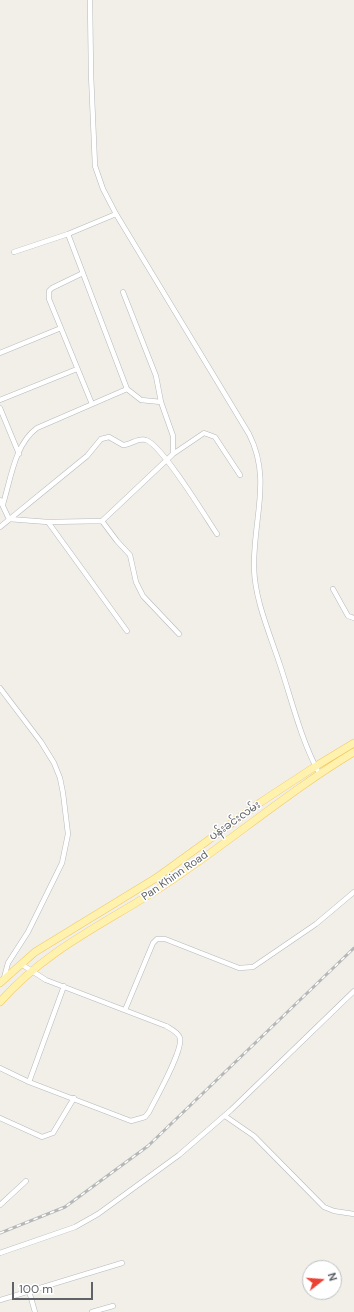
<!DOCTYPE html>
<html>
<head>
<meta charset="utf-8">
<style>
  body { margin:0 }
  #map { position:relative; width:354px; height:1312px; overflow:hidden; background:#f1efe8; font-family:"DM Sans",sans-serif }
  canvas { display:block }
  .north { position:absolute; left:302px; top:1260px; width:40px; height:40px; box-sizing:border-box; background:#fff; border:1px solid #bfc1c3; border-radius:50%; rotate:73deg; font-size:11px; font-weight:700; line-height:16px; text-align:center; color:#5f6368 }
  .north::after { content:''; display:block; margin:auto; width:14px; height:18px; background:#ea4335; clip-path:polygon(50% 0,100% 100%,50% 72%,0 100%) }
  .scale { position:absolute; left:12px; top:1282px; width:81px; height:18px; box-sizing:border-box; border:2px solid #5f6368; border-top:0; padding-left:5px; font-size:12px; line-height:14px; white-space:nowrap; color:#5f6368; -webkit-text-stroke:3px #fff; paint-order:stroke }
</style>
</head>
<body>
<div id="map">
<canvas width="354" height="1312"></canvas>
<div class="north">N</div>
<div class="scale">100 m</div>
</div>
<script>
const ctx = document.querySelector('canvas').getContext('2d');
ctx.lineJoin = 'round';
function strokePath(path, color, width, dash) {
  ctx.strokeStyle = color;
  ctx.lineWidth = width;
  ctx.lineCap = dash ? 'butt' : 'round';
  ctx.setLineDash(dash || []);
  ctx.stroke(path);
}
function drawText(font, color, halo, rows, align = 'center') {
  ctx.font = font + ' "DM Sans","Noto Sans Myanmar",sans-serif';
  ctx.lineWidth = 3;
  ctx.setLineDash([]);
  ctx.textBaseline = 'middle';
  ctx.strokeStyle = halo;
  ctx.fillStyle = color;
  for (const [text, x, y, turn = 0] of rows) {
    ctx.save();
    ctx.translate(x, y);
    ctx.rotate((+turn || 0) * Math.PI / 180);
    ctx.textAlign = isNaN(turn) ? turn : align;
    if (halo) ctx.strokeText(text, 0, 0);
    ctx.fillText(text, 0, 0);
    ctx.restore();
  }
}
const street = new Path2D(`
  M 90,0 L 91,74 L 95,166 L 103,189 L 116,214 L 249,434 C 272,479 253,519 254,568 C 255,601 270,634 280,665 C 292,701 301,740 319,773
  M 68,234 L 127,389
  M 14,252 L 68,234 L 116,214
  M 83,273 L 52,288 L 49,291 L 49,299 L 92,404
  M 123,292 L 156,376 L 161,402 L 173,436 L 173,454
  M 0,353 L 61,328
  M 0,400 L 77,369
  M 0,408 L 19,454
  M 0,500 L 9,519 L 48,522 L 102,521 L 173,454 L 204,433 L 215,437 L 240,475
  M 3,504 C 11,478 15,444 37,428 L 127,389 L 141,400 L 161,402
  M 102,521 L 117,541 L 130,555 L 136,582 L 143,596 L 179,634
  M 48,522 L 127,631
  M 0,527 L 87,456 L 101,439 L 109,437 L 123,445 C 131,445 138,437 146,440 C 162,445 205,516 217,534
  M 333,589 L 348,616 L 354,618
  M 0,688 L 41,742 L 54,763 L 60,778 L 63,793 L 68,834 L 62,863 L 28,932 L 8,963 L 4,978
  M 125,1010 L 153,943 L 157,939 L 165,939 L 239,968 L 253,967 L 316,924 L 354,892
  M 0,1068 L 29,1082 L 131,1121 L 145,1117 L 149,1112 C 156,1098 183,1051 180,1038 C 178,1032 171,1029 166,1026 L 46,980 L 21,964
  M 29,1082 L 64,986
  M 225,1116 L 254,1136 L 324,1207 L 334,1211 L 354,1214
  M 0,1118 L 42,1137 L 53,1133 L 74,1098
  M 0,1205 L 26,1181
  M 0,1253 L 75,1227 L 98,1214 L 179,1155 L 231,1110 L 354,991
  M 29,1291 L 35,1312
  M 0,1300 L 122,1263
  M 92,1312 L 113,1306`);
const primary = new Path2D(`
  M 0,983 L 35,952 L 156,878 L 261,802 L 316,766 L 354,743
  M 0,1002 C 46,950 102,925 160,888 C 226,845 286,793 354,752`);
strokePath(street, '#b5b8bc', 5.5);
strokePath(primary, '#f2c960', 8);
strokePath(street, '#fff', 4.5);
strokePath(primary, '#fff2af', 7);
const rail = new Path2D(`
  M 0,1233 L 65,1207 L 148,1146 L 354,948`);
strokePath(rail, '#b6b7b8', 3);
strokePath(rail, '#fff', 1.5, [4.5]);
drawText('11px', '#5f6368', '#fff', [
  ["ပန်းခင်းလမ်း",235,821,-35],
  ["Pan Khinn Road",175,876,-35]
]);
</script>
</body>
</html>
